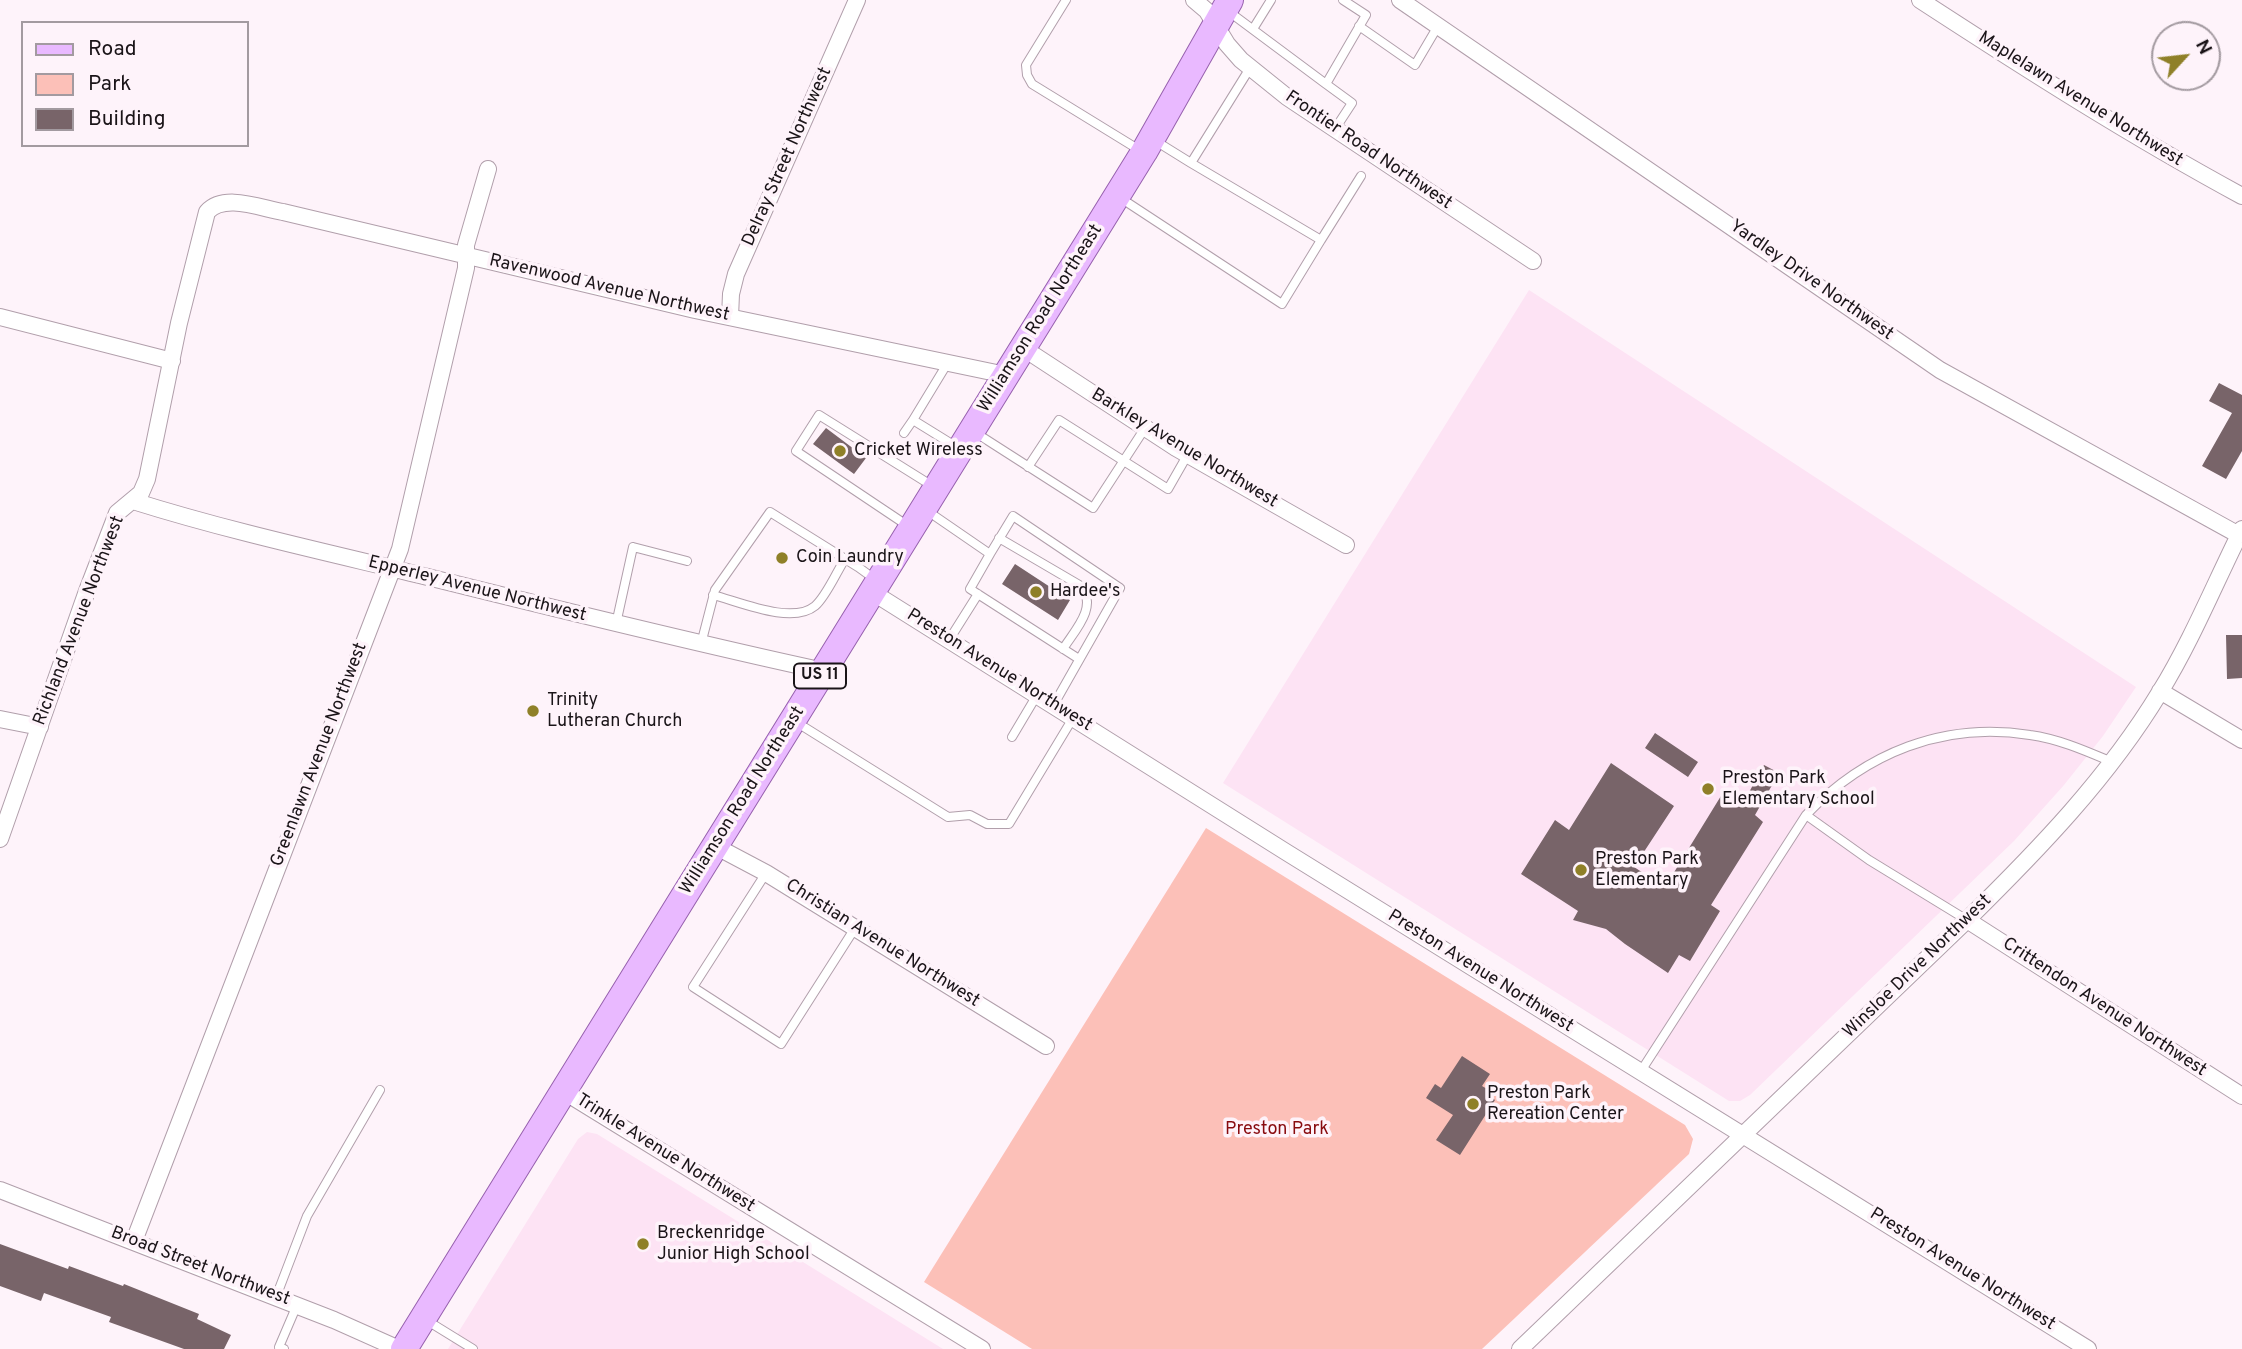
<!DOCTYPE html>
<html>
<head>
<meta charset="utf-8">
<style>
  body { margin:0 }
  #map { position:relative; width:2242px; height:1349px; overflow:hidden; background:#fef3fa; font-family:Overpass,sans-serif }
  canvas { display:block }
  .legend { position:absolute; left:21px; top:21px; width:228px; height:126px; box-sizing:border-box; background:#fef3fa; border:2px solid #a39aa0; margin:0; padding:9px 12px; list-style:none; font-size:21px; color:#1a1418 }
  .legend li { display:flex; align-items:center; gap:14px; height:35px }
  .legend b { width:35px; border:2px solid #a39aa0 }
  .north { position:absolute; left:2151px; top:21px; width:70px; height:70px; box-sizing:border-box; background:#fef3fa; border:2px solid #a39aa0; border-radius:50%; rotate:63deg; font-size:19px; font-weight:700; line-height:28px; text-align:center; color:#1a1418 }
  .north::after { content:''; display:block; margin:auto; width:24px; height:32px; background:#8f8028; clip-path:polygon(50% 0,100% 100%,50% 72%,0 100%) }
</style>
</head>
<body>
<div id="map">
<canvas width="2242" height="1349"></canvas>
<ul class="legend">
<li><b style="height:9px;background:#e9b9ff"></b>Road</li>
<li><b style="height:19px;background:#fcc0b8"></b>Park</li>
<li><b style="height:19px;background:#786469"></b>Building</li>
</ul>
<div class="north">N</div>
</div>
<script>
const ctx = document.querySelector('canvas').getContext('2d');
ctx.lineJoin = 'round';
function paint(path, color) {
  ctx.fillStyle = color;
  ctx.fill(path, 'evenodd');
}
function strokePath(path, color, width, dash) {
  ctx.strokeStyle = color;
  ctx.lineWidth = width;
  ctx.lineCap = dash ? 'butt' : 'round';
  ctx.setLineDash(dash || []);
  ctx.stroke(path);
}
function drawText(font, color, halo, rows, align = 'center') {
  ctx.font = font + ' Overpass,sans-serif';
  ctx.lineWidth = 7;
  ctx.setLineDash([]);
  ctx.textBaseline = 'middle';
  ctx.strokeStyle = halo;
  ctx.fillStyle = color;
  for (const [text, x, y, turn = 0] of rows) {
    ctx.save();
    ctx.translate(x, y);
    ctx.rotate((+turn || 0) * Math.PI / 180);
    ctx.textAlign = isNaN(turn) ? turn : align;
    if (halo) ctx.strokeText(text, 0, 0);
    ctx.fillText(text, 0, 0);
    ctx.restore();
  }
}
paint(new Path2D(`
  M 1529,290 L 2136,687 L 2103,736 L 2064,785 L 2014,841 L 1750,1095 L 1740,1101 L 1729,1101 L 1223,783 Z
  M 587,1132 L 597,1134 L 943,1349 L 448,1349 L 578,1139 Z`), '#fde3f4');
paint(new Path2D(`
  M 1206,828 L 1685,1125 L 1693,1139 L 1689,1154 L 1482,1349 L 1032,1349 L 924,1282 Z`), '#fcc0b8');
paint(new Path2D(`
  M 2219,383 L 2242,395 L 2242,451 L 2226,479 L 2202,466 L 2232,413 L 2209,401 Z
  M 826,428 L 866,458 L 854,474 L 813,444 Z
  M 1015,564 L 1070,600 L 1058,620 L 1002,584 Z
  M 2226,635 L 2242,635 L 2242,678 L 2227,679 Z
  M 1655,733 L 1698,762 L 1688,777 L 1645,748 Z
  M 1611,763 L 1674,806 L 1634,867 L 1665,887 L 1724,791 L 1742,805 L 1764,765 L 1779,773 L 1755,815 L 1763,822 L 1711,905 L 1720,911 L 1690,961 L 1679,955 L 1668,973 L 1625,944 L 1606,929 L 1573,920 L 1578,911 L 1521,874 L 1555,820 L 1569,830 Z
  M 1462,1056 L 1490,1074 L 1482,1086 L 1494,1093 L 1491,1097 L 1495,1100 L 1460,1155 L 1436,1140 L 1453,1115 L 1426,1098 L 1435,1084 L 1441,1088 Z
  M 0,1244 L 68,1269 L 69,1266 L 123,1286 L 124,1284 L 199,1314 L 197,1319 L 231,1335 L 224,1349 L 184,1349 L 109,1322 L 111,1317 L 44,1293 L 41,1301 L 0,1286 Z`), '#786469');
const service = new Path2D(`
  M 1066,0 L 1026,65 L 1027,75 L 1032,84 L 1141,151
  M 1228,11 L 1326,84 L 1366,15 L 1343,0
  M 1359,26 L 1415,65 L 1438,26
  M 1253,29 L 1271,0
  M 1250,68 L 1191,163 L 1321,240 L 1361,176
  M 1326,84 L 1352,103 L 1335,129
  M 1154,140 L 1191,163
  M 1119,197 L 1282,304 L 1321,240
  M 947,364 L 913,420 L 955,446
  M 904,433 L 913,420
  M 976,433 L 1093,508 L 1145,428
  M 1028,467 L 1059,420 L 1168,489 L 1188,454
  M 926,510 L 990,554 L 1013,516 L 1120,588 L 1053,706
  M 908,526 L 796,451 L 819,415 L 934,487
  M 999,538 L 1081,586 C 1098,607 1075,630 1063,649
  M 990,554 L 970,589 L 1079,659
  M 713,595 C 740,602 792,625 815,606 C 826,597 837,571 845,559
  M 616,624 L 633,547 L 687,561
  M 949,640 L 978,594
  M 701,644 L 715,590 L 770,512 L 858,567 L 876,580
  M 796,722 L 948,817 L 970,815 L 987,824 L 1009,824 L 1073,718
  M 1012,737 L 1037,695
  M 1806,815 L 1869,860 L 1967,920
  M 766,873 L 693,987 L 781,1044 L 855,928
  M 1641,1071 L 1806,815 C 1865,753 1944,721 2030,735 C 2059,739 2086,751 2112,762
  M 276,1297 L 307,1216 L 380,1090
  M 426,1320 L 473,1349
  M 284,1349 L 279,1347 L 297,1305`);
const minor = new Path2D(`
  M 1194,0 L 1207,11 L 1227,44 L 1241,60 L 1287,97 L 1533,261
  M 1400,0 L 1940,370 L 2239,535
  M 1920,0 C 2026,69 2131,136 2242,196
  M 0,317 L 172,361
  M 730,317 L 731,294 L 736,274 L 857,0
  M 1023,348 L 1176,448 L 1346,545
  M 133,501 C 219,528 307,548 395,569 C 538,604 680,640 824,671
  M 872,592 L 1286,852 L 2088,1349
  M 2160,691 L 2242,740
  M 0,719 L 40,727
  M 0,839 L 87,591 L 117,513 L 141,493 L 147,479 L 179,323 L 207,212 C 224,193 260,208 283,212 L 695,310 L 1006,375
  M 715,846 L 766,873 L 1046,1046
  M 1967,920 L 2242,1096
  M 563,1091 L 982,1349
  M 0,1190 L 334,1320 L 399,1349
  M 134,1241 L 400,549 L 466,268 L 466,245 L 488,169
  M 1520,1349 L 1967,920 C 2038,850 2108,778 2160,692 C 2192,640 2215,583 2242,529`);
const primary = new Path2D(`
  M 404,1349 L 1144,152 L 1230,0`);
strokePath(service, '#b19fab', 10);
strokePath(minor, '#b19fab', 18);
strokePath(primary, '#9761ae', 28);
strokePath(service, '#fff', 8);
strokePath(minor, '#fff', 16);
strokePath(primary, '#e9b9ff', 26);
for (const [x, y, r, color] of [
  [840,451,7,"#8f8028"],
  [782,558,7,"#8f8028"],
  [1036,592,7,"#8f8028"],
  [533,711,7,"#8f8028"],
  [1708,789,7,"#8f8028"],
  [1581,870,7,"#8f8028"],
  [1473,1104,7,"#8f8028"],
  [643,1244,7,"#8f8028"]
]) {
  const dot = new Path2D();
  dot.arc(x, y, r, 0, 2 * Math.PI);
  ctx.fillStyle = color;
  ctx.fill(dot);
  strokePath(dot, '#fef3fa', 2.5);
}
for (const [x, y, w] of [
  [820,676,52]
]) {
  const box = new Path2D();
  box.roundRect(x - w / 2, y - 12.5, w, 25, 5);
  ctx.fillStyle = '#fef3fa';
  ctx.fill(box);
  strokePath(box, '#1a1418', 2);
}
drawText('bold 16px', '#1a1418', null, [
  ["US 11",820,676]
]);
drawText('18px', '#1a1418', '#fef3fa', [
  ["Maplelawn Avenue Northwest",2080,100,32],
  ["Frontier Road Northwest",1368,151,34],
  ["Delray Street Northwest",788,157,-66],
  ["Yardley Drive Northwest",1811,281,35],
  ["Ravenwood Avenue Northwest",609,289,13],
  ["Williamson Road Northeast",1041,319,-58],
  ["Barkley Avenue Northwest",1184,449,31],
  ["Epperley Avenue Northwest",477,590,14],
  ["Richland Avenue Northwest",80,621,-69],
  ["Preston Avenue Northwest",999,671,32],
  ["Greenlawn Avenue Northwest",320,755,-69],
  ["Williamson Road Northeast",743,801,-58],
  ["Christian Avenue Northwest",882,944,32],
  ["Winsloe Drive Northwest",1918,967,-44],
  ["Preston Avenue Northwest",1480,972,32],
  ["Crittendon Avenue Northwest",2104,1008,33],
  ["Trinkle Avenue Northwest",665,1154,32],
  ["Broad Street Northwest",200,1267,21],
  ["Preston Avenue Northwest",1962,1270,32]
]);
drawText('18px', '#1a1418', '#fef3fa', [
  ["Cricket Wireless",854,451],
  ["Coin Laundry",796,558],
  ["Hardee's",1050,592],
  ["Trinity",547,701],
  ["Lutheran Church",547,722],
  ["Preston Park",1722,779],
  ["Elementary School",1722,800],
  ["Preston Park",1595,860],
  ["Elementary",1595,881],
  ["Preston Park",1487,1094],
  ["Rereation Center",1487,1115],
  ["Breckenridge",657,1234],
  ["Junior High School",657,1255]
], 'left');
drawText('18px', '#880b0f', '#fef3fa', [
  ["Preston Park",1277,1130]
]);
</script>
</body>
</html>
